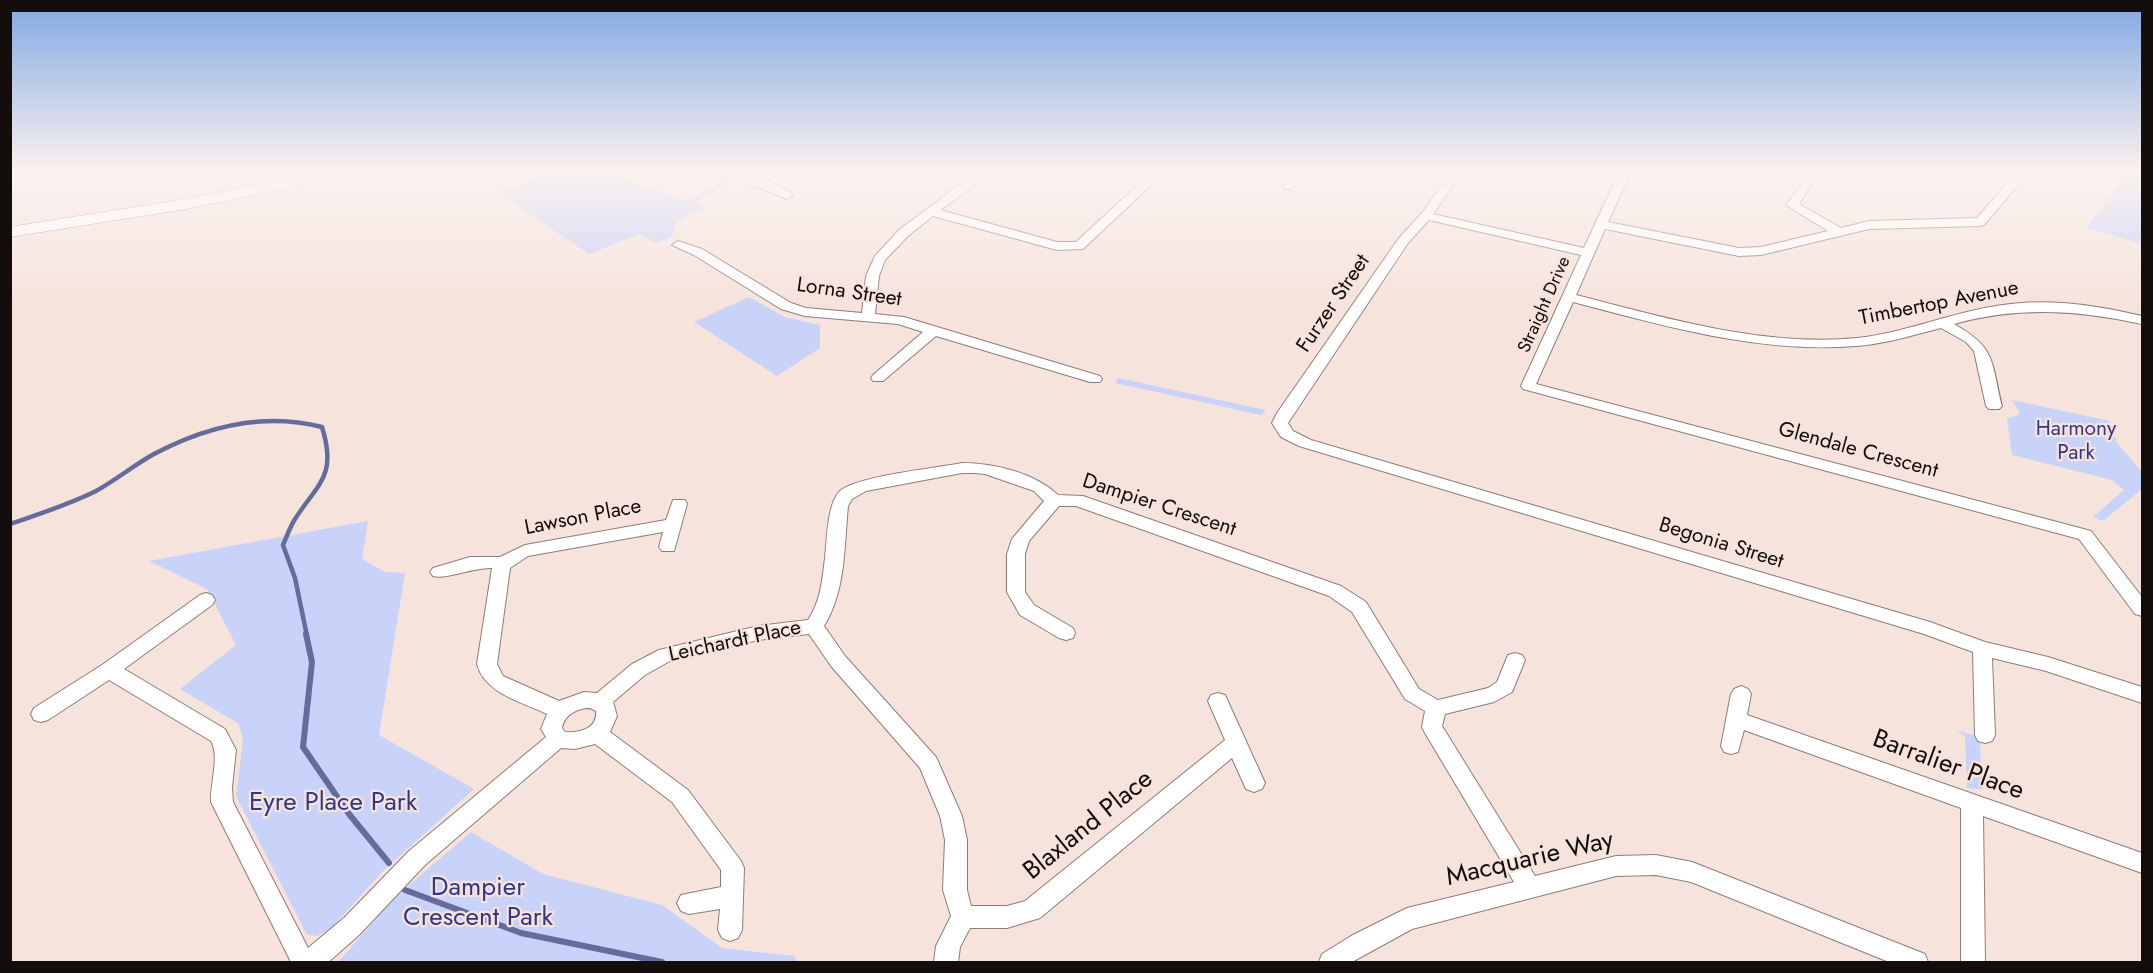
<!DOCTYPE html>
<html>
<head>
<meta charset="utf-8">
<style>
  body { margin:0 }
  #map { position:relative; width:2153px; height:973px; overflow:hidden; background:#f6e3dc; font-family:Jost,sans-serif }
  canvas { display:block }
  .frame { position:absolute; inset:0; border:12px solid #130d0b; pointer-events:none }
</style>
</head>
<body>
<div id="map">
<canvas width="2153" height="973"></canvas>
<div class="frame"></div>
</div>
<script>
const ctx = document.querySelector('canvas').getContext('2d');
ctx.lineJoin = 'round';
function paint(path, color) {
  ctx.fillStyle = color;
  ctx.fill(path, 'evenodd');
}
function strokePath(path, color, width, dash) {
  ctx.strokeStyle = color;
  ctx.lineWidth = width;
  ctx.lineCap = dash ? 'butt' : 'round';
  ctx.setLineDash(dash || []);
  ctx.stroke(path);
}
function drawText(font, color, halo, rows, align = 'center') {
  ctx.font = font + ' Jost,sans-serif';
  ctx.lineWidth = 4.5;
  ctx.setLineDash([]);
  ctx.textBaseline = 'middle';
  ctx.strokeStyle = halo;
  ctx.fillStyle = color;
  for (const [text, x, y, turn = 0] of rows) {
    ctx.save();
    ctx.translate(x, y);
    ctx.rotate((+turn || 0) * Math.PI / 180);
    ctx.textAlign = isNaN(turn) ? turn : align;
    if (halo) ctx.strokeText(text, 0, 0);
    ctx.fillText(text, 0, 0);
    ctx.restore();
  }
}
paint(new Path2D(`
  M 555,172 L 606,172 L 688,201 L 727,179 L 734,180 L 694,203 L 704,208 L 677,222 L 672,236 L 656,244 L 640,234 L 589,254 L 497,192 Z
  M 2122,172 L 2142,172 L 2142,244 L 2086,228 L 2122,182 Z
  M 749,297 L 785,317 L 820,325 L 820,348 L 777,376 L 694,322 Z
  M 1118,378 L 1266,410 L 1261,415 L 1115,383 Z
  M 2012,400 L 2110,421 L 2117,443 L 2142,472 L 2142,489 L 2103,521 L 2093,517 L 2124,490 L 2112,480 L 2012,455 L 2007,419 L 2018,415 L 2019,411 Z
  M 368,521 L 362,559 L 385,572 L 405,573 L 379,735 L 474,789 L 383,871 L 332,928 L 317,936 L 307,935 L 236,796 L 243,741 L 239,724 L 180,689 L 236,645 L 207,589 L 149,561 Z
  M 1956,730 L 1993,741 L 1980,742 L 1982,789 L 1967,788 L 1965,736 Z
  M 471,832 L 543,874 L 662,905 L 722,948 L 794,956 L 798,962 L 338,962 L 396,896 Z`), '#c9d2f8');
strokePath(new Path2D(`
  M 10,524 C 39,514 68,505 96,491 C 116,480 134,465 154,454 C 207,426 263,412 322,427 C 337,476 319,482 295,519 C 290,527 287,536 283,545 L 295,578 L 307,636`), '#656c9c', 4.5);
strokePath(new Path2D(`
  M 306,634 L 312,662 L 303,747 L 349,814 L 389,863
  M 405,890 L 521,933 L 662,962`), '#656c9c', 6);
const minor = new Path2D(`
  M 717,172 C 741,172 775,179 793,195 L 787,199 L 783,197 Z
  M 976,172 L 988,172 L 984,179 L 940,210 L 1057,242 L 1076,242 L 1152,172 L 1165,172 L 1083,249 L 1057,250 L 933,216 L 908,236 L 885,260 L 879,276 L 875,314 L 904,317 L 1100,376 L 1102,379 L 1100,382 L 1090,382 L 936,336 L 883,381 L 873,381 L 871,378 L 873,375 L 923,332 L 898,324 L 805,316 L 781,309 L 694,255 L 672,245 L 678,241 L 702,249 L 791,303 L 806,308 L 862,313 L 866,276 L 875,256 L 899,230 Z
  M 1296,172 L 1308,172 L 1292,189 L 1284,189 L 1282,187 Z
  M 1409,172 L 1431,172 L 1448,176 L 1450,172 L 1462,172 L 1433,214 L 1584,248 L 1619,172 L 1631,172 L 1608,222 L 1739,248 L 1761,247 L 1828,231 L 1786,205 L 1811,172 L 1825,172 L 1815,179 L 1799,204 L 1841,228 L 1869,221 L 1977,218 L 2017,172 L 2029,172 L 1984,225 L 1980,226 L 1869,229 L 1761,255 L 1739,256 L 1605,229 L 1576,295 C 1667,318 1762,347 1857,338 C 1903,333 1945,315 1990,307 C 2041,297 2092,304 2142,316 L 2142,324 C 2078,310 2018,306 1954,324 C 1997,348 1991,362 2002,406 L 1999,409 L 1989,409 L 1986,406 L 1974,351 L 1966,342 L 1941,328 C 1913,335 1885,344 1856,346 C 1760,354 1665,326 1573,302 L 1536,384 L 2091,531 L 2142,597 L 2142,616 L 2135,614 L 2079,539 L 1523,389 L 1521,386 L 1581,255 L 1429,220 L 1408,243 L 1288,423 L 1293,431 L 1311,440 L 1930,622 L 1985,642 L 2048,657 L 2142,687 L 2142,703 L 2046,671 L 1992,658 L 1995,735 L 1992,741 L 1985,743 L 1978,741 L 1975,735 L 1973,652 L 1924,634 L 1299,446 L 1281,437 L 1272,423 L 1277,413 L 1399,238 L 1422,213 L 1444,182 Z
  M 962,463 C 994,463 1035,473 1058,495 L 1083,496 L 1341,586 L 1366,602 L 1419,689 L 1438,700 L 1488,688 L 1497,682 L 1508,655 L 1515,653 L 1522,655 L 1525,660 L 1512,692 L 1494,702 L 1445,714 L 1442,726 L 1535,876 L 1616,856 L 1656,855 L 1692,862 L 1925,954 L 1928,962 L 1889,962 L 1691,882 L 1656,875 L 1616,876 L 1412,929 L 1352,962 L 1319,962 L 1322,954 L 1351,936 L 1407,908 L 1514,882 L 1425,733 L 1422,727 L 1425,711 L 1405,699 L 1352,612 L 1329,596 L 1076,506 L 1059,506 L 1029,541 L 1025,554 L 1025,592 L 1034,605 L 1073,628 L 1075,633 L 1073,638 L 1066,640 L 1059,638 L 1020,615 L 1007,592 L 1007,554 L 1012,539 L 1044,501 L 1034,491 L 985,474 L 975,473 L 962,473 L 866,491 L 852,499 L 848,506 C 844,546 846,591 824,626 L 845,656 L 936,757 L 962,816 L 967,840 L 967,890 L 971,906 L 1007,906 L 1025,901 L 1225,740 L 1208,701 L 1211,695 L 1218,693 L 1225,695 L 1265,783 L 1262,789 L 1254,792 L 1246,789 L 1232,758 L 1040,918 L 1007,928 L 970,928 L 960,947 L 958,962 L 934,962 L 936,946 L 951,916 L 943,890 L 945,840 L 940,816 L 920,768 L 831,666 L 809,634 L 758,640 L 670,661 L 645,675 L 613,702 L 617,716 L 610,732 L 688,790 L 741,861 L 744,868 L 742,930 L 738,938 L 730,941 L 722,938 L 718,930 L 720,909 L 689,914 L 681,911 L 677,903 L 681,895 L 721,887 L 721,870 L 672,802 L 595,744 L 575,749 L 561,748 L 425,865 L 360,934 L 332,959 L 328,962 L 291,962 L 211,802 C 210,782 220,758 211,741 L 109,680 L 48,720 L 41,722 L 34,720 L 31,714 L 34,708 L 102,665 L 200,595 L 206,593 L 212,595 L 215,600 L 212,605 L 124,669 L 225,729 L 236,750 L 232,787 L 233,802 L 308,948 L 344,918 L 409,851 L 546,737 L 541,729 L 547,714 C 522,702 484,693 477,664 L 492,568 C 474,567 444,580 433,576 L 430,572 L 433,568 L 470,557 L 500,557 L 525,545 L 666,520 L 673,500 L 685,500 L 687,504 L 674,551 L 662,551 L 659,547 L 663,532 L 528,556 L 510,568 L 497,664 L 503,676 L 559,701 L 584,692 L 597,693 L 632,664 L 659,650 L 758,626 L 808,620 C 821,600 822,581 825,558 C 827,541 827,503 840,491 C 857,476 937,468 962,463 ZM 590,708 L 596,711 C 598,729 579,733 565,732 L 562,728 C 564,715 577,708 590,708 Z
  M 1741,686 L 1748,689 L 1751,694 L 1747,715 L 2142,853 L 2142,873 L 1983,816 L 1985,962 L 1961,962 L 1961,808 L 1744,730 L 1738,752 L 1731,754 L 1724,752 L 1721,746 L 1731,694 L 1734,689 Z`);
const major = new Path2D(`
  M 321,172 L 351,172 L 344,176 L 186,209 L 10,237 L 10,227 L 186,199 Z`);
strokePath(minor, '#8e7d76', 2);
strokePath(major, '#8e7d76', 1);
paint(minor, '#fff');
paint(major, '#fff');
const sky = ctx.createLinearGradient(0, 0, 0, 308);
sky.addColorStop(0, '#81a8e2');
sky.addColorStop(0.56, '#fbf2ef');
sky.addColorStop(1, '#fbf2ef00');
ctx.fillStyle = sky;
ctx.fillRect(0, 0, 2153, 308);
drawText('18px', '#130d0b', '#f6e3dc', [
  ["Straight Drive",1545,305,-66]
]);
drawText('21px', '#130d0b', '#f6e3dc', [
  ["Lorna Street",849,293,8],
  ["Furzer Street",1334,304,-56],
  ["Timbertop Avenue",1939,304,-11],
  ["Glendale Crescent",1858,451,15],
  ["Dampier Crescent",1159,506,18],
  ["Lawson Place",583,518,-11],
  ["Begonia Street",1721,544,17],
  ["Leichardt Place",735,642,-12]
]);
drawText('21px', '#323888', '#f6e3dc', [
  ["Harmony",2076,430],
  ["Park",2076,454]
]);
drawText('26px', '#130d0b', '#f6e3dc', [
  ["Barralier Place",1948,766,20],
  ["Blaxland Place",1089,826,-39],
  ["Macquarie Way",1530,860,-13]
]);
drawText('26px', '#323888', '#f6e3dc', [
  ["Eyre Place Park",333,804],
  ["Dampier",478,889],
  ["Crescent Park",478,919]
]);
</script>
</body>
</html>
